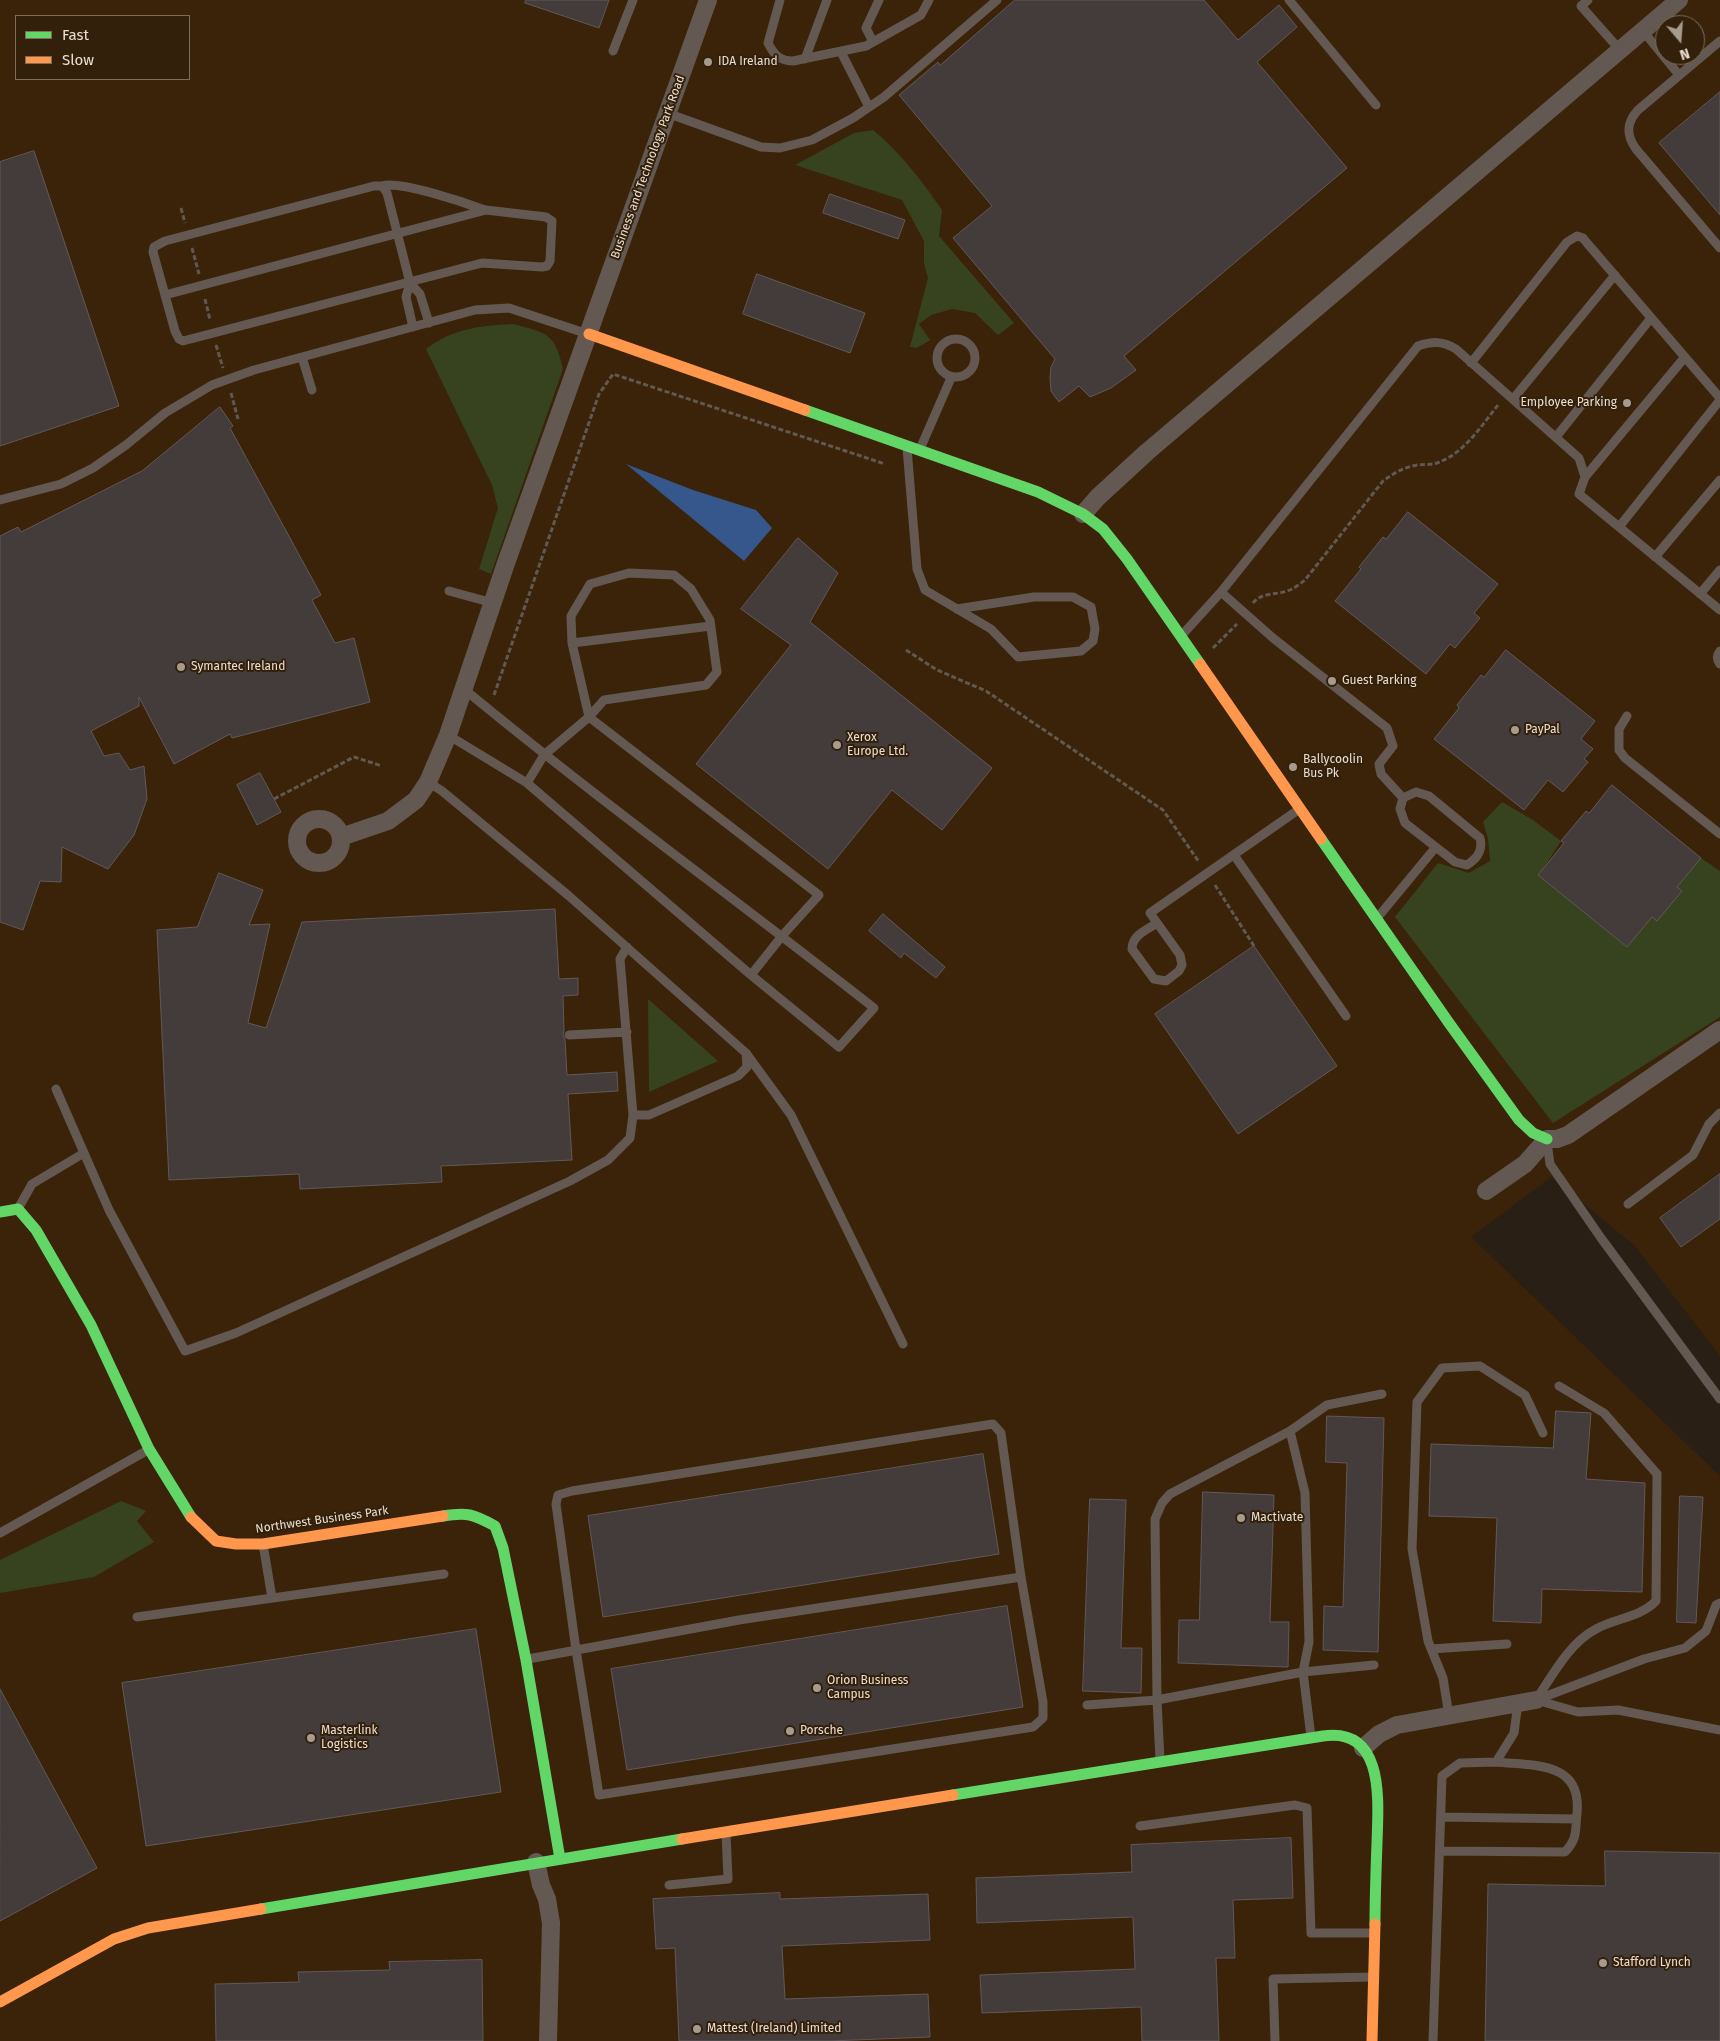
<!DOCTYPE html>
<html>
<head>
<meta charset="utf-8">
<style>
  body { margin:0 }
  #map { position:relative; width:1720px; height:2041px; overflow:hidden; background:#2a1f14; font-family:"Fira Sans",sans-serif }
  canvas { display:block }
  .legend { position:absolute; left:15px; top:15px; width:175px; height:65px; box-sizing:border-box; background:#33200b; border:1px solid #7d6c5a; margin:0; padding:6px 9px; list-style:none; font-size:15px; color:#ebded1 }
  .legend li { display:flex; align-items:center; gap:10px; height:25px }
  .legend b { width:25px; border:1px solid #7d6c5a }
  .north { position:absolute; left:1655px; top:15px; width:50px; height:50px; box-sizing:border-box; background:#33200b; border:1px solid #7d6c5a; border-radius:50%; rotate:162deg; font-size:14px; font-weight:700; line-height:20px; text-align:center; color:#ebded1 }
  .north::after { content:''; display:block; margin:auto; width:18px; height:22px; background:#a79b8f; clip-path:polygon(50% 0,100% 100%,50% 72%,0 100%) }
</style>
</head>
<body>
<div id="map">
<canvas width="1720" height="2041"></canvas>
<ul class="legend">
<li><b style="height:6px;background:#63d668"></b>Fast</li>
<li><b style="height:6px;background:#ff974d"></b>Slow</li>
</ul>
<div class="north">N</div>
</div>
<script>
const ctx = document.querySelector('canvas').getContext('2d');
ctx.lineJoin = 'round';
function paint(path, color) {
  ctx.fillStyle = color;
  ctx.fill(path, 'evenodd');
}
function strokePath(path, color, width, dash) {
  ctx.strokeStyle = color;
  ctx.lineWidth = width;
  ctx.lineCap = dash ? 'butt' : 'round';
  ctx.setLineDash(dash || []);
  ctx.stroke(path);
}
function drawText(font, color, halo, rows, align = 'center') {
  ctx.font = font + ' "Fira Sans",sans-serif';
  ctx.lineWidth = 4;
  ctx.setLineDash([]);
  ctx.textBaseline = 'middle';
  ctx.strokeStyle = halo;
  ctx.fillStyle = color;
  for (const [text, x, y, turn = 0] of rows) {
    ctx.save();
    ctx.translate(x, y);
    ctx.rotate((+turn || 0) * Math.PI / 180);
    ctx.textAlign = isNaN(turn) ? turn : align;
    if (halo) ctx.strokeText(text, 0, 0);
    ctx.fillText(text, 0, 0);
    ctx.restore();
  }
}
paint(new Path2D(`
  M 0,0 L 1720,0 L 1720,1356 L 1634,1245 L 1551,1177 L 1471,1237 L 1720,1476 L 1720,2041 L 0,2041 ZM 16,16 L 189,16 L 189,79 L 16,79 ZM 1665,25 L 1695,25 L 1695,55 L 1665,55 Z`), '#3a2309');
paint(new Path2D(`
  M 873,130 C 900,152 922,181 942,210 L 939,236 L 1014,323 L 998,335 L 975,313 L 952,309 L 931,315 L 919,324 L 930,340 L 917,348 L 910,347 L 928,278 L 924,263 L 924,241 L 902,200 L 795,165 L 854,133 Z
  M 513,324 C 546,333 555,332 563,369 L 491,574 L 479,569 L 498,508 L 492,485 L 426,349 C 454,328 479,326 513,324 Z
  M 1502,802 L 1533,820 L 1561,841 L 1539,875 L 1627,947 L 1701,858 L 1720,871 L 1720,1017 L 1553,1123 L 1395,917 L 1438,863 L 1469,873 L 1490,861 L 1488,839 L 1483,822 Z
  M 648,999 L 718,1061 L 649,1092 Z
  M 121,1501 L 146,1511 L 137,1521 L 154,1542 L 94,1577 L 0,1593 L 0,1560 Z`), '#37431e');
paint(new Path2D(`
  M 626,464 L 693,490 L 756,510 L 772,528 L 744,561 Z`), '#35578b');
const building = new Path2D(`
  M 526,0 L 609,0 L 599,28 L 525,3 Z
  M 1015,0 L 1204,0 L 1238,40 L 1279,5 L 1297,27 L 1257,62 L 1347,168 L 1124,356 L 1136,370 L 1111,388 L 1090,397 L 1079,386 L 1059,402 L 1051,391 L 1050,378 L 1051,367 L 1055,359 L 953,238 L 992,206 L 899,95 L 938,62 L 940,65 Z
  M 1720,92 L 1720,215 L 1659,143 Z
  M 34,151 L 119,406 L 0,446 L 0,162 Z
  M 830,194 L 905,220 L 898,239 L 823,213 Z
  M 757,274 L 865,313 L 850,353 L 743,314 Z
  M 220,407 L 233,426 L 230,428 L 321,595 L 312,600 L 335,643 L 354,638 L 370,702 L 232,738 L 230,734 L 174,764 L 139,697 L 139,706 L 91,731 L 104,756 L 119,753 L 130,770 L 144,766 L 147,799 L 134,835 L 108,869 L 62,847 L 61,882 L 40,881 L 23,930 L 0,922 L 0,536 L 18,527 L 21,532 L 142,471 Z
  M 1408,512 L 1498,584 L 1474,613 L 1480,618 L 1455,648 L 1450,644 L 1426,674 L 1335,601 L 1361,569 L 1359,567 L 1383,537 L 1386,539 Z
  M 798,538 L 838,573 L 810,622 L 992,768 L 942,830 L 892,790 L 828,869 L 696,764 L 791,645 L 741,609 Z
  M 1506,650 L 1595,721 L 1581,739 L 1593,749 L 1584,759 L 1588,762 L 1563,792 L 1548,780 L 1524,810 L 1434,739 L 1459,708 L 1457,705 L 1481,675 L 1484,677 Z
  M 260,773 L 281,812 L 257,825 L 237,785 Z
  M 1612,785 L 1701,858 L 1677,887 L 1682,891 L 1657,921 L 1652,917 L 1627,947 L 1538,875 L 1564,843 L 1561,841 L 1586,811 L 1589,813 Z
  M 219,873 L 263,890 L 249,925 L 270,924 L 248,1023 L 266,1028 L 302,922 L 555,909 L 559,979 L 578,978 L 578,995 L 563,996 L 564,1031 L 563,1035 L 565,1039 L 567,1075 L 617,1072 L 618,1091 L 568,1094 L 572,1160 L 441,1166 L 442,1182 L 300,1189 L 299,1174 L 169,1180 L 157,930 L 197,927 Z
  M 883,914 L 945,967 L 936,978 L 904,953 L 901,958 L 869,931 Z
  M 1254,946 L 1337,1066 L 1238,1134 L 1155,1014 Z
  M 1720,1174 L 1720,1219 L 1681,1247 L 1660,1218 Z
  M 1556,1411 L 1591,1413 L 1586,1479 L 1645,1483 L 1642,1592 L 1542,1589 L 1541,1623 L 1493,1621 L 1497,1518 L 1429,1516 L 1431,1444 L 1553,1448 Z
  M 1327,1416 L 1384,1418 L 1378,1652 L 1323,1650 L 1324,1606 L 1343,1607 L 1347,1463 L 1326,1462 Z
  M 983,1454 L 999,1554 L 603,1617 L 588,1516 Z
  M 1203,1492 L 1274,1495 L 1270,1622 L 1289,1622 L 1288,1667 L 1178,1663 L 1179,1620 L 1199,1620 Z
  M 1680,1496 L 1703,1497 L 1696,1623 L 1677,1622 Z
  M 1090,1499 L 1126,1500 L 1121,1648 L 1142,1648 L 1141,1693 L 1083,1691 Z
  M 1007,1606 L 1023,1707 L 627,1770 L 611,1669 Z
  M 476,1629 L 501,1792 L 146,1846 L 122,1683 Z
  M 0,1689 L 97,1868 L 0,1921 Z
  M 1291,1838 L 1293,1898 L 1233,1900 L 1235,1958 L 1216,1958 L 1219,2041 L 1142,2041 L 1141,2007 L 982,2013 L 980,1975 L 1135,1969 L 1133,1917 L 977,1923 L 976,1878 L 1132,1872 L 1131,1845 Z
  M 1605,1851 L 1720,1853 L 1720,2041 L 1485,2041 L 1488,1884 L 1605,1886 Z
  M 780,1893 L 780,1899 L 928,1894 L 930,1940 L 782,1946 L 785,1999 L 928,1994 L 930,2037 L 829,2041 L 679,2041 L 675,1948 L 656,1949 L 653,1899 Z
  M 482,1960 L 483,2041 L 216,2041 L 215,1984 L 299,1982 L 298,1972 L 390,1970 L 389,1962 Z`);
paint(building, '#443c3b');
strokePath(building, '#615859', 1);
strokePath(new Path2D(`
  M 181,208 L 185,223
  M 192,248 L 199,274
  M 205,299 L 210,320
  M 216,345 L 223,368
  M 231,393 L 238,419
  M 1253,603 C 1262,591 1279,596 1292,589 C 1296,587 1301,583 1305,580 L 1383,481 C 1394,473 1404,467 1418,465 C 1424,464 1431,465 1437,463 C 1465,453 1481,426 1498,405
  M 1213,648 L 1237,624
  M 906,650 L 937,670 L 986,691 L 1163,810 L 1199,862
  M 494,695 L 599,394 L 613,374 L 885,464
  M 274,799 L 354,757 L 382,766
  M 1215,885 L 1254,946`), '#615951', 3, [5, 2.5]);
strokePath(new Path2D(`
  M 780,0 L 768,43 C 774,55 780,61 793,61 L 866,46 L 921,15 L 929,0
  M 1289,0 L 1376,105
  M 1588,0 L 1581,6 L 1620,50
  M 1643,31 L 1679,75
  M 1720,41 L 1638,110 C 1626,123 1626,135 1636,149 L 1720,248
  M 873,42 L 866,28 L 879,0
  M 613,51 L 633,0
  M 841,52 L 869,107
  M 805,59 L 827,0
  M 667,113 L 761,147 L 780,148 L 812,140 L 853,118 L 884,97 L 997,0
  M 382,186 C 399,180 466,203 485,210
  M 410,283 L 406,297 L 413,327
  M 165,295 L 486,210 L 546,217 L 552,221 L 550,261 L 547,266 L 542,267 L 482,263 L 183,341 L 179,339 L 175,331 L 153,252 L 154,247 L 165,241 L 374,186 L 382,186 L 387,193 L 410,283 L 420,294 L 429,323
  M937 358a19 19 0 1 1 38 0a19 19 0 1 1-38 0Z
  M 302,357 L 312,390
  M 1471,363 L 1567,242 L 1577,236 L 1583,238 L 1587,243 L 1720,398
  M 1513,399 L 1615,275
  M 1556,437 L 1651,318
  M 907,448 L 917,569 L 925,590 L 991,629 L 1018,657 L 1081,651 L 1093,641 L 1095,629 L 1091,607 L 1073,597 L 1034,597 L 957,609
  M 920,449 L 951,378
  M 1585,477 L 1685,357
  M 0,500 L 61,484 L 93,468 L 126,445 L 165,413 L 212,385 L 254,370 L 475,310 L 509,308 L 588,334
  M 1619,527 L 1720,400
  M 1655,557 L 1720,480
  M 449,591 L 493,603
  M 1221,592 L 1273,638 L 1387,728 L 1393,746 L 1379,764 L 1381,774 L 1403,798
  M 1700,594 L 1720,570
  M 1182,635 L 1221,592 L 1418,346 C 1433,341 1443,341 1456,349 L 1579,458 L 1585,477 L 1579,494 L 1720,610
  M 572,643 L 711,626
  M 1720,651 C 1716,656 1717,660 1720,664
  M 1627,716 L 1619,729 L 1619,750 L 1625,758 L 1720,834
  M 448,735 L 527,783 L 751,975 L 839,1047 L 874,1008 C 738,901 597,799 464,689
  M 428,782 L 442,791 L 569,896 L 746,1053 L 747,1067 L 738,1076 L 649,1115 L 633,1115
  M 527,783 L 544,755 L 589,717 L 572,643 L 571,616 L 590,584 L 629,573 L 674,575 L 691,589 L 710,620 L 717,672 L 706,685 L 604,700 L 589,717 L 819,895 L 782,936 L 751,975
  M 1416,792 L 1429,796 L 1480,838 C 1483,850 1478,858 1467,865 L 1455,862 L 1405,823 L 1400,809 L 1403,798 Z
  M 1234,855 L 1346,1016
  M 1378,917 L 1435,848
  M 1157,923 C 1147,930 1132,935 1132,949 L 1154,979 L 1166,981 L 1179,971 L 1182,965 L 1180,955 L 1150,913 L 1298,810
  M 569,1035 L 627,1032
  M 746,1053 L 791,1115 L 903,1344
  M 56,1089 L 109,1210 L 185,1351 L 236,1333 L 570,1181 L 608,1160 L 630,1138 L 633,1115 L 620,959 L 627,947
  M 1547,1142 L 1550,1164 L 1601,1238 L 1720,1399
  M 1628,1204 L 1693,1155 L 1709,1124 L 1720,1113
  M 19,1207 L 32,1184 L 84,1153
  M 993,1424 L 1001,1433 L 1021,1577 L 1043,1702 L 1043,1718 L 1033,1727 L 599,1795 L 576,1650 L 556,1504 L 558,1495 L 572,1491 Z
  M 1290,1431 L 1305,1493 L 1309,1642 L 1303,1672 L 1311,1737
  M 0,1533 L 148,1450
  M 263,1544 L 272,1598
  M 137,1617 L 444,1574
  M 1431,1649 L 1507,1644
  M 528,1659 L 739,1620 L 1021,1577
  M 1536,1700 C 1552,1676 1569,1643 1596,1629 C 1616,1618 1639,1618 1656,1601 L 1657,1474 L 1604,1413 L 1559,1386
  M 1536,1700 L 1644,1659 L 1685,1648 L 1706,1631 L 1716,1605 L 1720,1603
  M 1536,1700 L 1578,1712 L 1618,1710 L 1720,1730
  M 1087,1705 L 1157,1700 L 1303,1672 L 1374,1665
  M 1449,1716 L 1443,1678 L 1428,1641 L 1412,1549 L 1417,1402 L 1442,1368 L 1480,1366 L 1525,1395 L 1543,1433
  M 1160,1760 L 1157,1700 L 1155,1519 L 1162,1503 L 1170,1494 L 1290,1431 L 1327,1405 L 1382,1394
  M 1441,1817 L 1576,1819
  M 1140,1826 L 1295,1805 L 1307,1808 L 1311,1933 L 1374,1933
  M 1440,1851 L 1565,1852 C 1578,1838 1575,1831 1577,1813 C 1582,1761 1534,1766 1496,1762
  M 669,1885 L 728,1879 L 726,1833
  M 1275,2041 L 1273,1979 L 1373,1977
  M 1433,2041 L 1442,1776 L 1460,1763 L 1496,1762 L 1514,1733 L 1518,1703`), '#635952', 9);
strokePath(new Path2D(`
  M 1083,514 L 1098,497 L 1147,452 L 1679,0
  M297 841a22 22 0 1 1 44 0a22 22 0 1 1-44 0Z
  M 341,837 L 388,821 L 416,800 L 428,782 L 448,735 L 506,563 L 708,0
  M 1486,1191 L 1525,1164 L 1547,1139 L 1557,1139 L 1568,1135 L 1720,1030
  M 1363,1748 L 1379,1734 L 1397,1725 L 1536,1700
  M 536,1862 L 541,1885 L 547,1899 L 551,1923 L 548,2041`), '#635952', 18);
strokePath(new Path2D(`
  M 805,410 L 1038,492 L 1083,514 L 1103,529 L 1127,559 L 1200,664
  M 1321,839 L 1449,1023 L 1519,1120 L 1533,1133 L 1547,1139
  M 0,1212 L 18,1209 L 36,1230 L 91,1325 L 149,1449 L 191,1517
  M 443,1516 C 467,1512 473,1514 495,1526 L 503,1548 L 526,1660 L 560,1859
  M 953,1795 L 1323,1736 C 1386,1727 1378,1803 1377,1843 C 1376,1870 1375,1897 1375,1924
  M 261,1909 L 682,1839`), '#63d668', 11);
strokePath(new Path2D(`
  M 589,334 L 805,410
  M 1200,664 L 1321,839
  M 191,1517 L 216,1541 L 236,1544 L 263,1544 L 443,1516
  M 682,1839 L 953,1795
  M 0,2002 L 114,1939 L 148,1928 L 261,1909
  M 1372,2041 L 1375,1924`), '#ff974d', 11);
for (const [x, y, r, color] of [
  [708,62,5,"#a79b8f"],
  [1627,403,5,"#a79b8f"],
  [181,667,5,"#a79b8f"],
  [1332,681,5,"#a79b8f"],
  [1515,730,5,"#a79b8f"],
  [837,745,5,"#a79b8f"],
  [1293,767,5,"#a79b8f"],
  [1241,1518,5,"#a79b8f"],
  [817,1688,5,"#a79b8f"],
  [790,1731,5,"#a79b8f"],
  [311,1738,5,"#a79b8f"],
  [1603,1963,5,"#a79b8f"],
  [697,2029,5,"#a79b8f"]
]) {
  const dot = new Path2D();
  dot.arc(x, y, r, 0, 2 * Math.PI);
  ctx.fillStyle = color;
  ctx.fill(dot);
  strokePath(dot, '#33200b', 2);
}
drawText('12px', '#ebded1', '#33200b', [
  ["IDA Ireland",718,62],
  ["Employee Parking",1617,403,"right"],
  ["Symantec Ireland",191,667],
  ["Guest Parking",1342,681],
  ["PayPal",1525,730],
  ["Xerox",847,738],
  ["Europe Ltd.",847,752],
  ["Ballycoolin",1303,760],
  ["Bus Pk",1303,774],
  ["Mactivate",1251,1518],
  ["Orion Business",827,1681],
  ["Campus",827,1695],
  ["Masterlink",321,1731],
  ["Logistics",321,1745],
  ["Porsche",800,1731],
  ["Stafford Lynch",1613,1963],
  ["Mattest (Ireland) Limited",707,2029]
], 'left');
drawText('12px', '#ebded1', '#33200b', [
  ["Business and Technology Park Road",648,167,-70],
  ["Northwest Business Park",322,1520,-8]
]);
</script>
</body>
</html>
